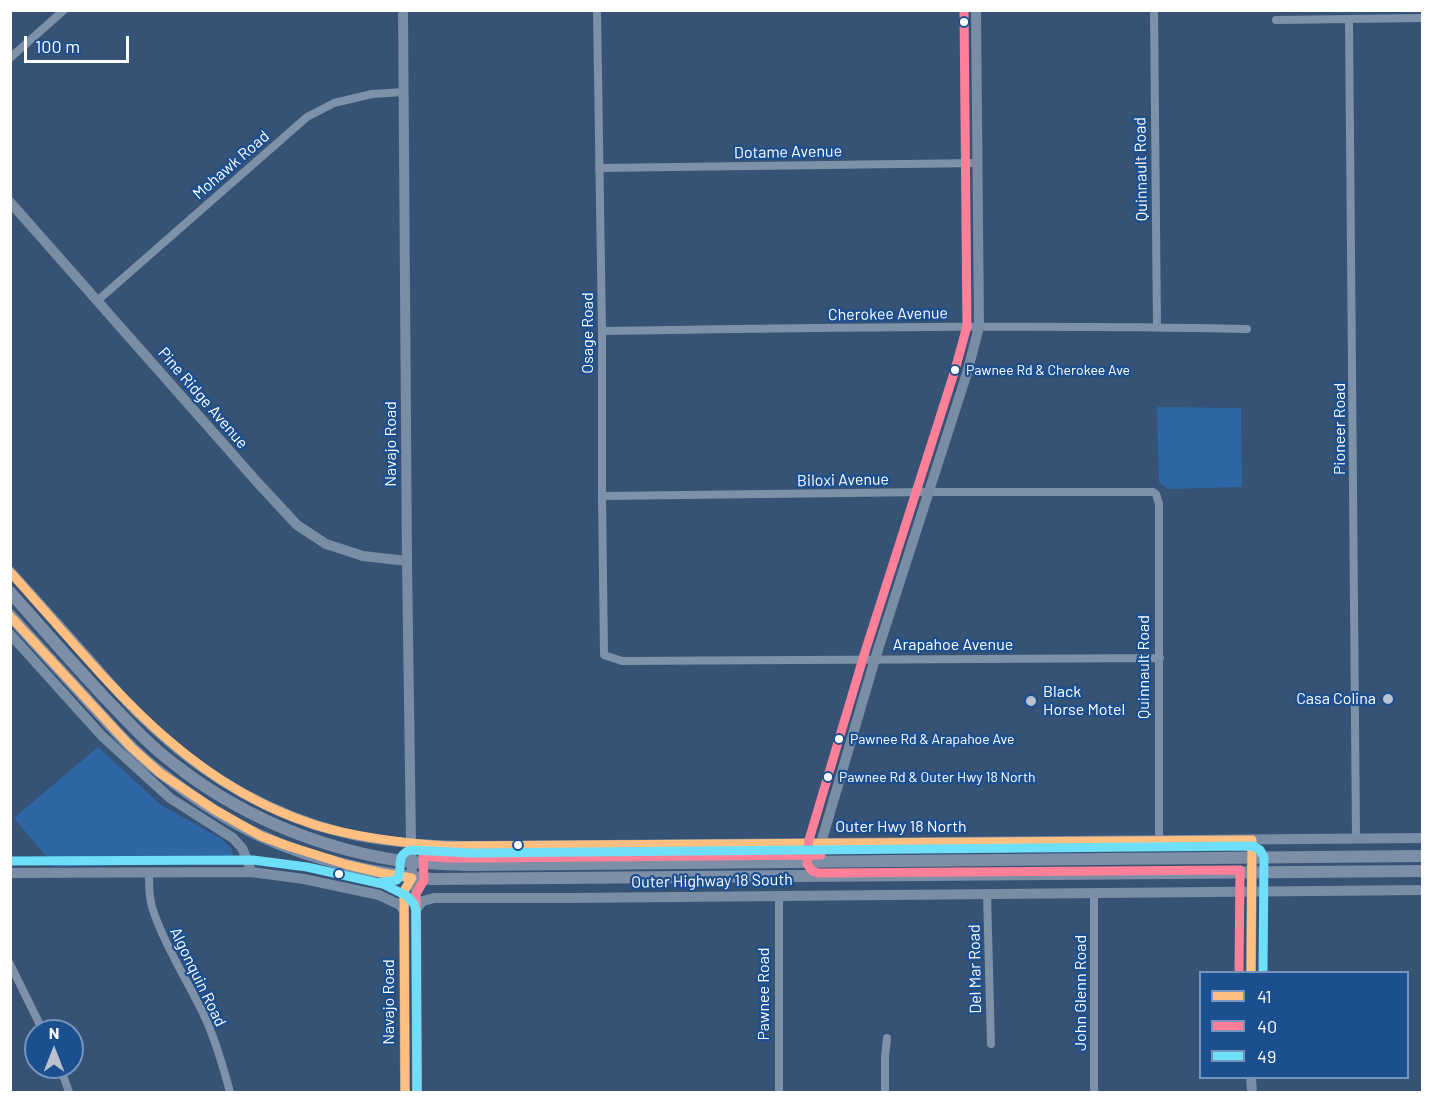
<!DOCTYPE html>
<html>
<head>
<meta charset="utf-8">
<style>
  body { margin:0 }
  #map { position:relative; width:1433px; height:1103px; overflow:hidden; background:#365274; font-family:Barlow,sans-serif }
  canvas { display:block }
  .frame { position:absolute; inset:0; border:12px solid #fff; pointer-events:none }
  .legend { position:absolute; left:1199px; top:971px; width:210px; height:108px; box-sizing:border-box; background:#1b4f8f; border:2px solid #7695bc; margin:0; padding:8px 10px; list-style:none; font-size:18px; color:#fff }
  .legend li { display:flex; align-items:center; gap:12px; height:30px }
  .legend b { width:30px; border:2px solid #7695bc }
  .north { position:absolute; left:24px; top:1019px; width:60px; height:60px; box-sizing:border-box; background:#1b4f8f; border:2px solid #7695bc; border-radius:50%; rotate:0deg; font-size:16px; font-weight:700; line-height:24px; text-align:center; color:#fff }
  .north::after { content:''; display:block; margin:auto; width:21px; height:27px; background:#b9c2ce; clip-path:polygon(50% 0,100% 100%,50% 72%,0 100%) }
  .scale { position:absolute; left:24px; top:36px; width:105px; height:27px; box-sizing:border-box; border:3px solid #fff; border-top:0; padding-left:8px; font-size:18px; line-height:21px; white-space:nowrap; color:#fff; -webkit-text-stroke:4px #1b4f8f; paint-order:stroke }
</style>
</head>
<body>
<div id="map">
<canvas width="1433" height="1103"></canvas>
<div class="frame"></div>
<ul class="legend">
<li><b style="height:8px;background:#ffbf80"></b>41</li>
<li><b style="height:8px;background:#ff8098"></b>40</li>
<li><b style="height:8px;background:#6ddff8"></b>49</li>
</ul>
<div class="north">N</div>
<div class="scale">100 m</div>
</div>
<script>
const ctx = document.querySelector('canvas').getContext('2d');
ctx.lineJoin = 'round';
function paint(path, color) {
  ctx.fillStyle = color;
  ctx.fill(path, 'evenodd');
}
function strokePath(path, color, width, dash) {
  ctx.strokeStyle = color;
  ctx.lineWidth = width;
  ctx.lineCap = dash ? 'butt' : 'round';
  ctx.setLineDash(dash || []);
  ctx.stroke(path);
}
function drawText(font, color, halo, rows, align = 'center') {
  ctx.font = font + ' Barlow,sans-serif';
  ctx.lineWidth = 4.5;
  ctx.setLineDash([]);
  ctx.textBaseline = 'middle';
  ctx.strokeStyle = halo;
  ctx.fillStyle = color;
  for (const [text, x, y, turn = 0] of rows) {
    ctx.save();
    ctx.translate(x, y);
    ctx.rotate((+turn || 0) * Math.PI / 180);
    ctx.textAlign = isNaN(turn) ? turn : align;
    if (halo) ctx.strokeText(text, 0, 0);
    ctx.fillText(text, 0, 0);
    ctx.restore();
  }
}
paint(new Path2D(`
  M 1157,407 L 1241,408 L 1242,487 L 1168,489 L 1159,482 Z
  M 98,747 L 161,805 L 222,839 L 232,849 L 233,861 L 55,867 L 14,818 Z`), '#2f66a5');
strokePath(new Path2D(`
  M 597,10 L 602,331 L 602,496 L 604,655 L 622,661 L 1160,658
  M 1154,10 L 1157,327
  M 1349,19 L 1356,838
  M 1276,20 L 1422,18
  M 10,58 L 64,10
  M 599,168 L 978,163
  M 97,301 L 307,117 L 334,103 L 372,94 L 404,92
  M 602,331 C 817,328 1032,324 1247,329
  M 602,496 L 928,492 L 1153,492 L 1156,494 L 1159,504 L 1159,840
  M 149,872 C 149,885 149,900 154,913 C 166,948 187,980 203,1013 C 215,1038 223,1066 230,1092
  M 987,894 L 991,1044
  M 10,964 L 43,1031
  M 60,1067 L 69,1092
  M 779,1092 L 779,896
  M 885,1092 L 885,1057 L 887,1038
  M 1094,1092 L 1094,893`), '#7d92a8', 8);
strokePath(new Path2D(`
  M 403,10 L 407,561 L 411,843 L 412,878 L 416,891 L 417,1092
  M 10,202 L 258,483 L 297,525 L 326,544 L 363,556 L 407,561
  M 10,571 C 39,603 67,634 95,666 C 115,689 135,712 158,732 C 209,779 273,815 340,832 C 386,844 437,846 484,846 L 1422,838
  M 10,634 L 102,736 L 170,798 L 233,838 L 242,848 L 248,862 L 251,872
  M 819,861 L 821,843 L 875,659 L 967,373 L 979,327 L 976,10
  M 10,873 L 251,872 L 304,879 L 379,895 L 400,905 L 404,911
  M 416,909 L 423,901 L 434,898 L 570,898 L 1422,890
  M 1251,972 L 1252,840
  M 1251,1078 L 1252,1092
  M 405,1092 L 404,891 L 412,878`), '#798da4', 10);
strokePath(new Path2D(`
  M 10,592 C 42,628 74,665 107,700 C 128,722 149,745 173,763 C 237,814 315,847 395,860 C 421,864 447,864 472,865 L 1422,856
  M 10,615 C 36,645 64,674 90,703 C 112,727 134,753 161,773 C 192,797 226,820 261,836 C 313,860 375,874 432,879 L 1422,871`), '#7d8ea7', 12);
strokePath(new Path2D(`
  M 10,572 C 102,673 180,782 315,825 C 358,838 402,843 446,846 L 1252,840 L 1251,972
  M 10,616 L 131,747 L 160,773 L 215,810 L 261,836 L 285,845 L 348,865 L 382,873 L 412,878 L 404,891 L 405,1092`), '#ffbf80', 9);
strokePath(new Path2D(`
  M 964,10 L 967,326 L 955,370 L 864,655 L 809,840 L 807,864 L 812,871 L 819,873 L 1240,870 L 1239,972
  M 417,1092 L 416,894 L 424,880 L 423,856 L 446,858 L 484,858 L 821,855`), '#ff8098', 9);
strokePath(new Path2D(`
  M 10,861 L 253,860 L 307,867 L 383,884 L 407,896 L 414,904 L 416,910 L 417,1092
  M 377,883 L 397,880 C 404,868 394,855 411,850 L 472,853 L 1253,846 L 1260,850 L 1264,857 L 1263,972`), '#6ddff8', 9);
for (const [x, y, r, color] of [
  [964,22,5,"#fff"],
  [955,370,5,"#fff"],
  [1388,699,6,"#b9c2ce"],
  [1031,701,6,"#b9c2ce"],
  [839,739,5,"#fff"],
  [828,777,5,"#fff"],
  [518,845,5,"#fff"],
  [339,874,5,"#fff"]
]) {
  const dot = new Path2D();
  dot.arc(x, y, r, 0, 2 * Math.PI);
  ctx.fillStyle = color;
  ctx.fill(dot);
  strokePath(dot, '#1b4f8f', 2);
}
drawText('14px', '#fff', '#1b4f8f', [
  ["Pawnee Rd & Cherokee Ave",966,370],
  ["Pawnee Rd & Arapahoe Ave",850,739],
  ["Pawnee Rd & Outer Hwy 18 North",839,777]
], 'left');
drawText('16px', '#fff', '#1b4f8f', [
  ["Dotame Avenue",788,152,-1],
  ["Mohawk Road",231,165,-41],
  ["Quinnault Road",1141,169,-91],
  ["Cherokee Avenue",888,314,-1],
  ["Osage Road",588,333,-90],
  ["Pine Ridge Avenue",203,398,49],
  ["Pioneer Road",1340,429,-90],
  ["Navajo Road",391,444,-90],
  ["Biloxi Avenue",843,480,-1],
  ["Arapahoe Avenue",953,645],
  ["Quinnault Road",1144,667,-90],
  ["Outer Hwy 18 North",901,827],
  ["Outer Highway 18 South",712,881,-1],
  ["Del Mar Road",975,969,-91],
  ["Algonquin Road",198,977,64],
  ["John Glenn Road",1081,993,-90],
  ["Pawnee Road",764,994,-90],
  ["Navajo Road",389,1002,-90]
]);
drawText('16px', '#fff', '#1b4f8f', [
  ["Black",1043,692],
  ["Horse Motel",1043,710],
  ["Casa Colina",1376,699,"right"]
], 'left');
</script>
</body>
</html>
